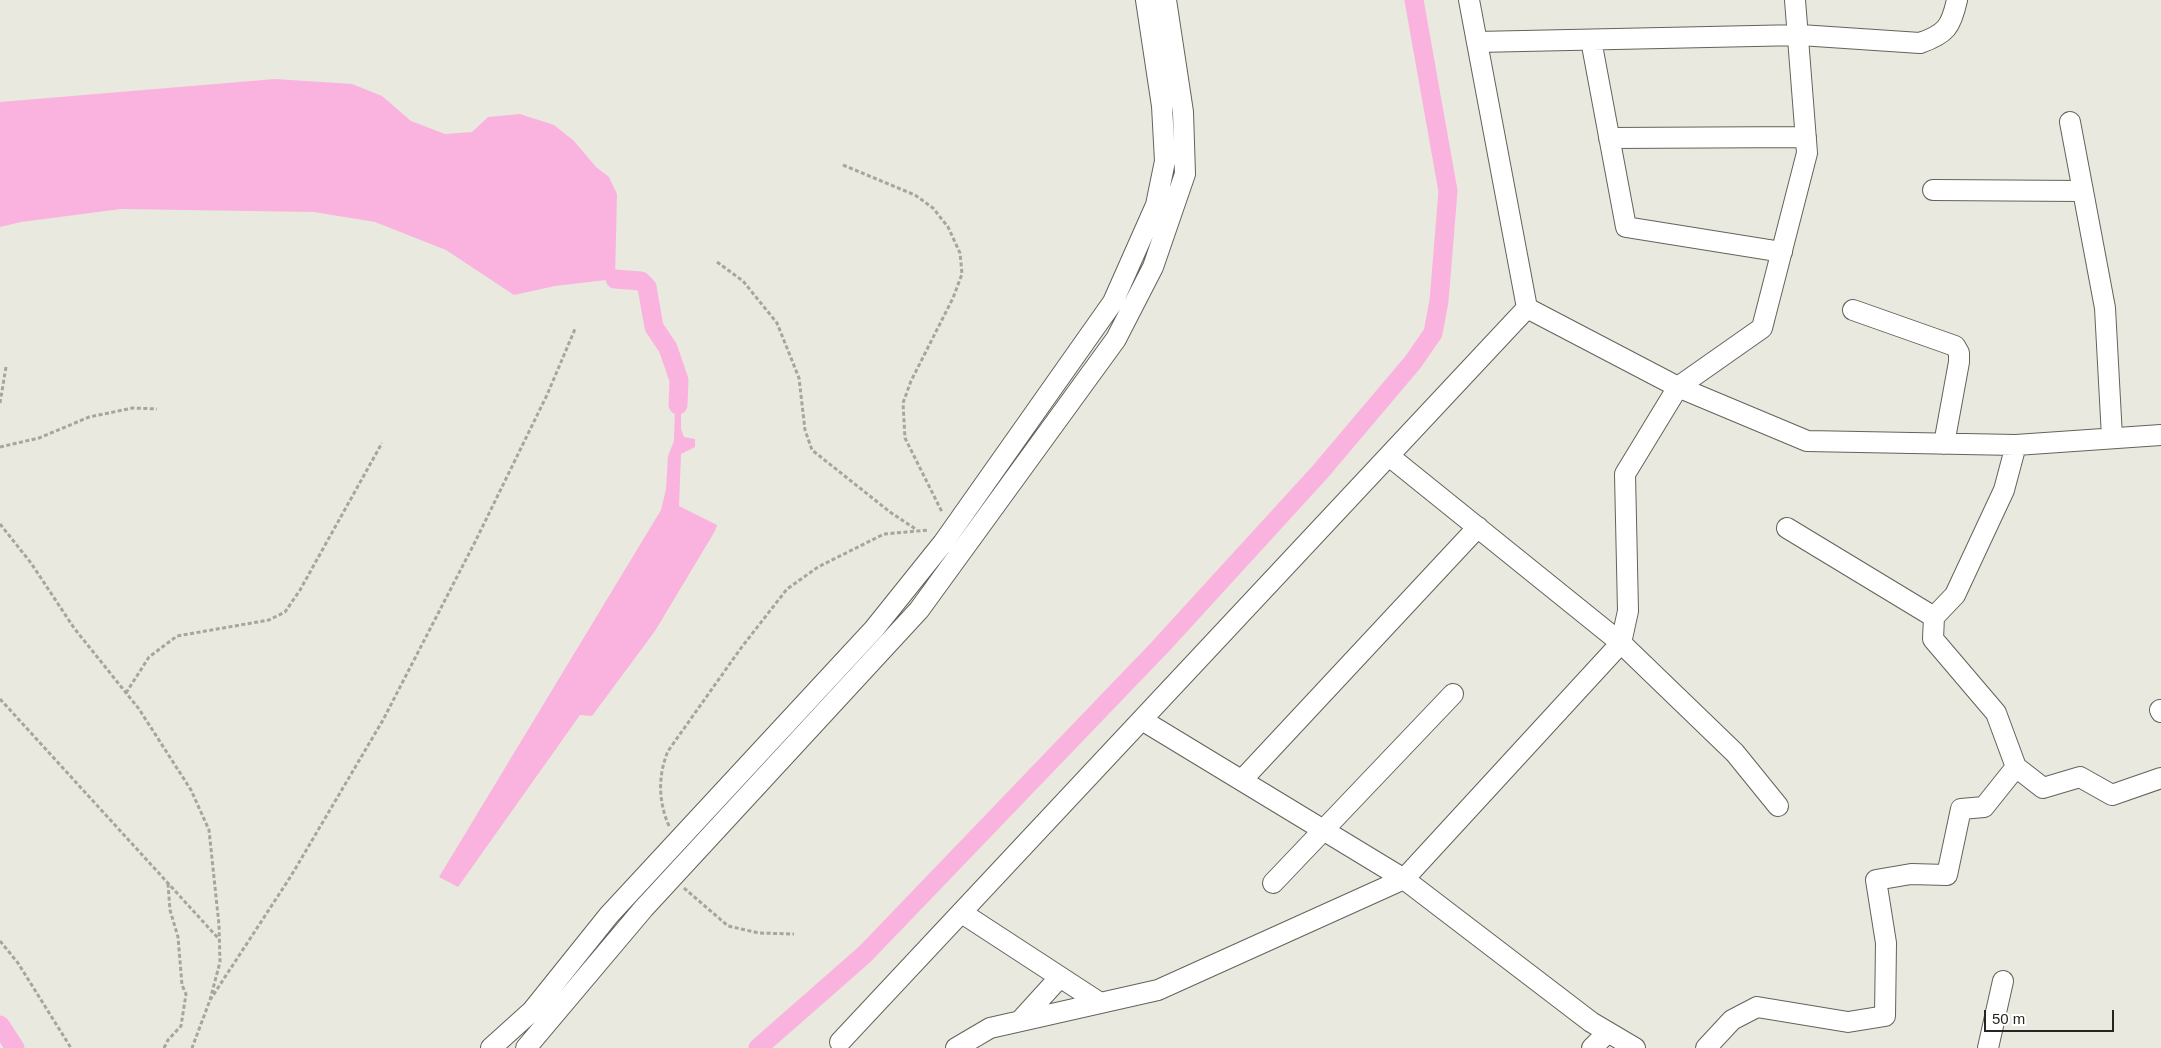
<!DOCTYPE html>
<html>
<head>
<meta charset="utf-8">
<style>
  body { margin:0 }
  #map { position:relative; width:2161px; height:1048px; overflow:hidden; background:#e9e9df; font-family:Helvetica,sans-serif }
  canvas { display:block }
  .scale { position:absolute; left:1984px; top:1010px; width:130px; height:22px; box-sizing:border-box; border:2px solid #252521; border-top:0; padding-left:6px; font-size:15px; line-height:18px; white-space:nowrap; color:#252521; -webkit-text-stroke:4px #fffffe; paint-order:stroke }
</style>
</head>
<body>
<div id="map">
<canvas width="2161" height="1048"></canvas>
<div class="scale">50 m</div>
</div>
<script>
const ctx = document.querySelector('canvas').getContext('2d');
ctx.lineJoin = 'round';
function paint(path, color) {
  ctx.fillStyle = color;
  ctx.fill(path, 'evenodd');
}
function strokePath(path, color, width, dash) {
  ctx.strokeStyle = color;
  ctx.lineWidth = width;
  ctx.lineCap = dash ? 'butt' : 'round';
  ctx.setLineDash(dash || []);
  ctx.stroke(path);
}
paint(new Path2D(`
  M 275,79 L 352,84 L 382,96 L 411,121 L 445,134 L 472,132 L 488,117 L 520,114 L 554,125 L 574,141 L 596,167 L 609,177 L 617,194 L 615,279 L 555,286 L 514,295 L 446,250 L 375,222 L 314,212 L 121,209 L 21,222 L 0,227 L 0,102 Z
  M 678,405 L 681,405 L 681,429 L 684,437 L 695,439 L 695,447 L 681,454 L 679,506 L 717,525 L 715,531 L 655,631 L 592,716 L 580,715 L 458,887 L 439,877 L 661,510 L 666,489 L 668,456 L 674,441 L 675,407 Z`), '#fab3de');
strokePath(new Path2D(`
  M 615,279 L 641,281 L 647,287 L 654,327 L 668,348 L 679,380 L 678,405
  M 0,1025 L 15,1048
  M 758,1048 L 865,954 L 1160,647 L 1320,472 L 1413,362 L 1433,333 L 1439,301 L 1448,191 L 1414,0`), '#fab3de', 19);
const street = new Path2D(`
  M 1591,40 L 1626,227 L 1782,252
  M 1477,42 L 1800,35 L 1920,43 C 1946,34 1951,27 1957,0
  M 2070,122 L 2105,308 L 2112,437
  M 1609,138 L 1806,137
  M 1933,190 L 2082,191
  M 1527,308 L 1678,387 L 1807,441 L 2016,445 L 2161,435
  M 1853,310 L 1955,346 L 1959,353 L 1959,362 L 1944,444
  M 2016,445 L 2004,490 L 1955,595 L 1934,617 L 1933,639 L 1996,713 L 2016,767 L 2043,788 L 2080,777 L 2112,795 L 2161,778
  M 1389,456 L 1621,643 L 1735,753 L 1778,806
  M 1787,528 L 1934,617
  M 2160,710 L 2161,712
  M 1142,720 L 1404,879 L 1591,1022 L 1635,1048
  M 1242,780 L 1478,527
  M 1273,883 L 1453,694
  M 962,913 L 1100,1003
  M 1020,1021 L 1060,977
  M 840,1042 L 1527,308 L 1469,0
  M 491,1048 L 532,1011 L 609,915 L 874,629 L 943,543 L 1113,302 L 1156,205 L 1165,161 L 1162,106 L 1146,0
  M 526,1048 L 644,908 L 919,610 L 1116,339 L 1153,267 L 1185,174 L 1183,112 L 1166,0
  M 956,1048 L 990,1028 L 1158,990 L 1404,879 L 1621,643 L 1628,611 L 1625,474 L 1678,387 L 1762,328 L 1807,153 L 1795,0
  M 1592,1048 L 1608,1032
  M 1706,1048 L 1732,1020 L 1757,1007 L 1848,1022 L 1885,1016 L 1886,943 L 1876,880 L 1911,874 L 1947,875 L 1961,809 L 1984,807 L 2016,767
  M 1988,1048 L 2003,981`);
strokePath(street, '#63635b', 22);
strokePath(new Path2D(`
  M 843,165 L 915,195 L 933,208 L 948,227 L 960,253 L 962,274 L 953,298 L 911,381 L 903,403 L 905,438 L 942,512
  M 717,262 L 743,281 L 777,323 L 799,378 L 805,430 L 812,450 L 890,512 L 917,530
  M 0,403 L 6,367
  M 0,447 L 39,438 L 89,417 L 133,408 L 157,409
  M 0,524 L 31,563 L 74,628 L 139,709 L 191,790 L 209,830 L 219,925 L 220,962 L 210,1000 L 192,1048
  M 126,693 L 149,657 L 177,636 L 269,620 L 285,612 L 300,590 L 382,443
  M 0,699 L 218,938
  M 669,826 C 658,801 658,775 668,751 L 741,648 L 787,589 L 818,567 L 884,534 L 929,530
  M 684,888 L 728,926 L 759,933 L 794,934
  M 0,941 L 18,963 L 71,1048
  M 210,1000 L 291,876 L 383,720 L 475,542 L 547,395 L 575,329
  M 164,1048 L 168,1040 L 181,1026 L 186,994 L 182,985 L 178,937 L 170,910 L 168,884`), '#a6a69e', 3, [4, 2.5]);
strokePath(street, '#fff', 20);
</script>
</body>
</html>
